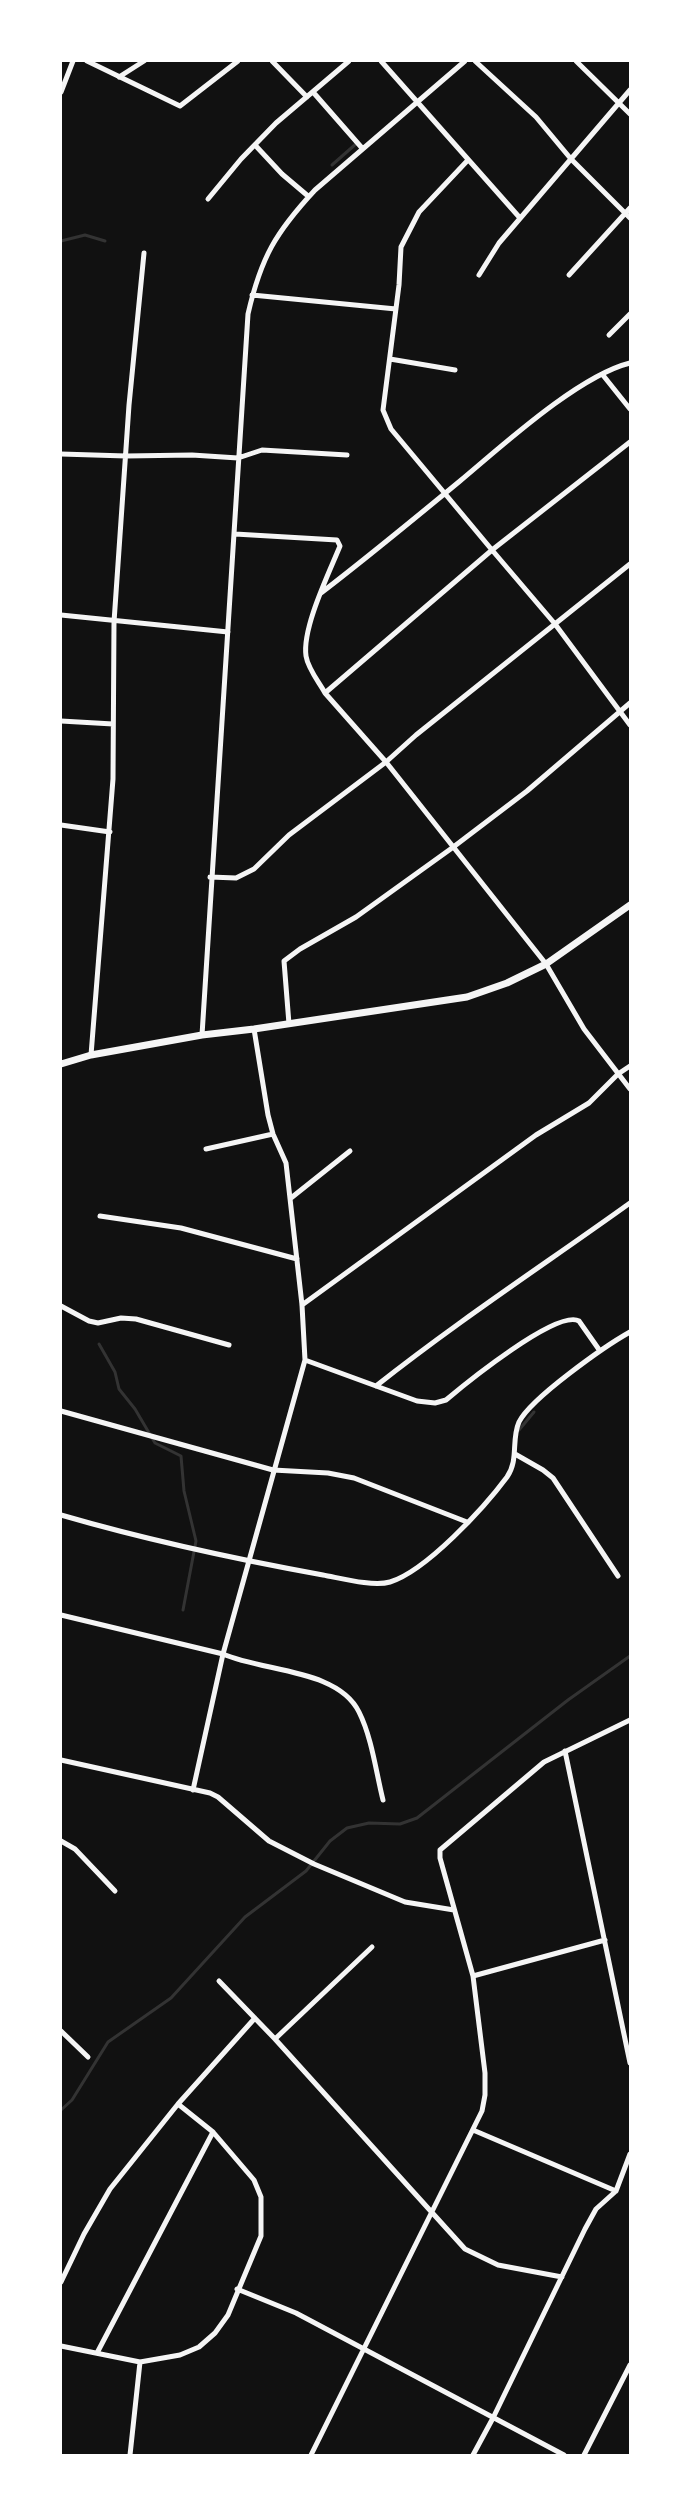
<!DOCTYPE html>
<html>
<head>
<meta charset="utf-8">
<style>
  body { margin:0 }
  #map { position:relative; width:691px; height:2516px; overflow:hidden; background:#111; font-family:"DM Sans",sans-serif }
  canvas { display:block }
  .frame { position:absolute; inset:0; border:62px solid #fff; pointer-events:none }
</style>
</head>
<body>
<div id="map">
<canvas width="691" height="2516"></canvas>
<div class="frame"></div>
</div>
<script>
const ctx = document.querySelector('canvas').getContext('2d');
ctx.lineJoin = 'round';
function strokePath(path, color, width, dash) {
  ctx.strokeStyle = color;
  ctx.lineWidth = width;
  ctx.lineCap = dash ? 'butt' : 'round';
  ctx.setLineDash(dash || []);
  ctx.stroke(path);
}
strokePath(new Path2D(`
  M 332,165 L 357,143
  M 61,241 L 85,235 L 105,241
  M 99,1344 L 115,1372 L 119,1389 L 135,1409 L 155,1443 L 181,1456 L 184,1491 L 196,1541 L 183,1610
  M 519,1430 L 534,1412
  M 61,2110 L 72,2100 L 108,2042 L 171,1998 L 245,1917 L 306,1871 L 330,1841 L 347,1828 L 369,1823 L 400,1824 L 417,1818 L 568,1700 L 630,1656`), '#333', 3);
strokePath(new Path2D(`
  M 87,61 L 180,106 L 238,61
  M 272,61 L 307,97
  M 381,61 L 520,218
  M 475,61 L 536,117 L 571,159 L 630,218
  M 576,61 L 630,114
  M 119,77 L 144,61
  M 61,92 L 73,61
  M 313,92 L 362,148
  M 255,145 L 282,174 L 308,196
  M 468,160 L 419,212 L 401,247 L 399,285 L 383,410 L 391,429 L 492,550 L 630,442
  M 208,199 L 241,159 L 276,123 L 349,61
  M 479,275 L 499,243 L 630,90
  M 569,275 L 630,208
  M 252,295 L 396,309
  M 609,335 L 630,314
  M 390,359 L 455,370
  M 602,374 L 630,409
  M 61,454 L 126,456 L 192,455 L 238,458 L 262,450 L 347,455
  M 235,534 L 337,540 L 340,546 C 329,573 302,628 306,656 C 308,669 319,682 325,693
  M 321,593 C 368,557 414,519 460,481 C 502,446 578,376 630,363
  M 61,615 L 228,632
  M 61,721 L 113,724
  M 630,725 L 555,624 L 492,550 L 325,693 L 386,762 L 546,964 L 584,1029 L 630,1089
  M 61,825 L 110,832
  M 210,877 L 236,878 L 254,869 L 289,835 L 386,762 L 416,735 L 630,564
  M 289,1024 L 284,961 L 300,949 L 356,917 L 452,848 L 527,791 L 630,703
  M 202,1035 L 248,314 C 261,257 276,232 315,190 L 465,61
  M 91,1055 L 113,779 L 114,622 L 129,405 L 144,253
  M 206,1149 L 273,1134
  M 291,1198 L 350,1151
  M 100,1216 L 181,1228 L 297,1259
  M 302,1305 L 536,1135 L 589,1103 L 618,1074 L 630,1066
  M 61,1306 L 89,1321 L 98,1323 L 121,1318 L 136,1319 L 229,1345
  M 305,1360 L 417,1401 L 435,1403 L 446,1400 C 465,1384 557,1309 579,1321 L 600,1351
  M 376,1386 C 458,1321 545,1264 630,1203
  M 61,1411 L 273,1470 L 328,1473 L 354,1478 L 467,1522
  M 515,1454 L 543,1470 L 553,1478 L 618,1576
  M 61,1515 C 147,1540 235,1559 323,1575 C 340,1578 373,1587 390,1582 C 426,1571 484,1508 507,1477 C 519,1460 511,1440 519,1422 C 531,1398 605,1346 630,1332
  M 61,1615 L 223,1654 C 264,1672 338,1669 359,1712 C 372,1738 376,1772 383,1800
  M 565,1751 L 630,2063
  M 61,1760 L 210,1793 L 218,1797 L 269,1841 L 314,1864 L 405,1902 L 454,1910
  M 193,1790 L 223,1654 L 305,1360 L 302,1305 L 286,1163 L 273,1134 L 268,1115 L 254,1029
  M 61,1841 L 75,1849 L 115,1891
  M 473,1976 L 605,1940
  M 219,1981 L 275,2039 L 465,2249 L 498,2265 L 562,2277
  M 61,2031 L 88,2057
  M 275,2039 L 372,1947
  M 473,2130 L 616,2191
  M 61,2282 L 84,2234 L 110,2189 L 178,2104 L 255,2018
  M 237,2289 L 296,2313 L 564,2455
  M 61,2346 L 140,2362 L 180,2355 L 199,2347 L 215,2333 L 228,2315 L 261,2236 L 261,2197 L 254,2180 L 213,2132 L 178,2104
  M 97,2353 L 213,2132
  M 130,2455 L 140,2362
  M 311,2455 L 482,2111 L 485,2095 L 485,2073 L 473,1976 L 440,1858 L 440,1850 L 544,1762 L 630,1720
  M 473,2455 L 493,2418 L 585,2229 L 596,2209 L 616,2191 L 630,2154
  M 584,2455 L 630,2365`), '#f5f5f5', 5);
strokePath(new Path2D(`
  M 61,1064 L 91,1055 L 202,1035 L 254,1029 L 467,997 L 507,983 L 546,964 L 630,905`), '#f5f5f5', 7);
</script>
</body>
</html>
